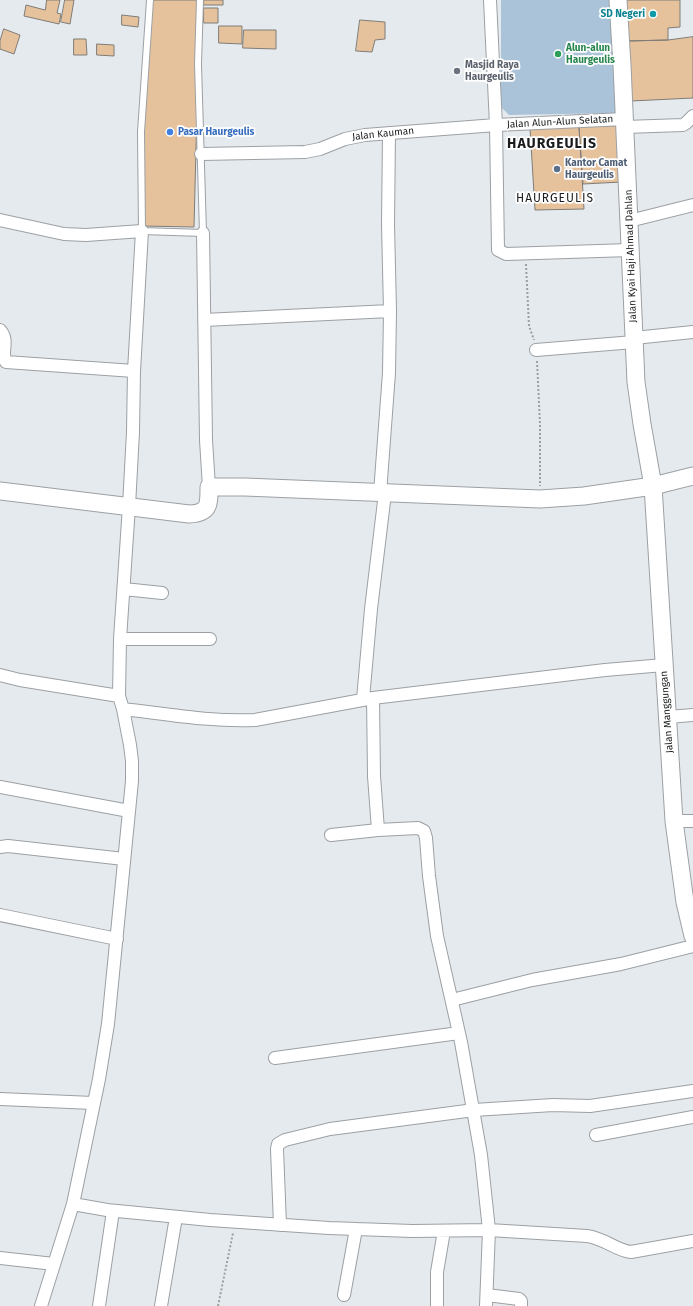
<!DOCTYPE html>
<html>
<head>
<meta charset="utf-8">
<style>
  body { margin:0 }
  canvas { display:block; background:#e5eaee }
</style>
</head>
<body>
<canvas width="693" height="1306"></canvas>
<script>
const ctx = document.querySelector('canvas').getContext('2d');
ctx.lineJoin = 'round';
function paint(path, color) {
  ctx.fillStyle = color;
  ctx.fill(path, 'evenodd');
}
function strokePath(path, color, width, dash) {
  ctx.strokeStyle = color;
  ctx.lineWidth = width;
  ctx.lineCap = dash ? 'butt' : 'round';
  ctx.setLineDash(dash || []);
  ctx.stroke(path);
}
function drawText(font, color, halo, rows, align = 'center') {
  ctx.font = font + ' "Fira Sans",sans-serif';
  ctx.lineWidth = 3.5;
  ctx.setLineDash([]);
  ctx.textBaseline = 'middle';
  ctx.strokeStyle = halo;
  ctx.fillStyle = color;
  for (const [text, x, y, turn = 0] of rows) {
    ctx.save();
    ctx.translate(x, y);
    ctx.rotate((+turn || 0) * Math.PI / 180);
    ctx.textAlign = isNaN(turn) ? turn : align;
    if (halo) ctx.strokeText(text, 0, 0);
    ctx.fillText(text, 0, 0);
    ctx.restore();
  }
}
paint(new Path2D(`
  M 501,0 L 611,0 L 617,113 L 509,115 L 501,107 Z`), '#abc3d9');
const building = new Path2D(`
  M 47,0 L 60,0 L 57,13 L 61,14 L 59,24 L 24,16 L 26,5 L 45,10 Z
  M 65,0 L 74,0 L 70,24 L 61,22 Z
  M 152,0 L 197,0 L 197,109 L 194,227 L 143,226 L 144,108 Z
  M 204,0 L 223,0 L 223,5 L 204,5 Z
  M 626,0 L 680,0 L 680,27 L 668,28 L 668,40 L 627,41 Z
  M 204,8 L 218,8 L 218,23 L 204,23 Z
  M 122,15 L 139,17 L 138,27 L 122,25 Z
  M 360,20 L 385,22 L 385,39 L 375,40 L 372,52 L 356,51 Z
  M 219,26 L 242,26 L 242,44 L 219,43 Z
  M 4,29 L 20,35 L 14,54 L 0,49 L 0,41 Z
  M 244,30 L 276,30 L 276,49 L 243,48 Z
  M 693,37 L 693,98 L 631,101 L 627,41 L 668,40 Z
  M 74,39 L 86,39 L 87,55 L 74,55 Z
  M 97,44 L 114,45 L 114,56 L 97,55 Z
  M 619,126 L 622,182 L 583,184 L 579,127 Z
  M 579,127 L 584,209 L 535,210 L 530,128 Z`);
paint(building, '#e6c29c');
strokePath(building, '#7f7c78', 1);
const lane = new Path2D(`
  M 150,0 L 141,132 L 142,231 L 203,233 L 198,64 L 200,0`);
const street = new Path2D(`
  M 490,0 L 496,125 L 498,250 L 506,254 L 630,250
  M 625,127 L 683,125 L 686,123 L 693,116
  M 201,154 L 305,152 L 320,149 L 345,139 L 365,135 L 496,125 L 625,119
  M 0,220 L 64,234 L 86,235 L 142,231 L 134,371 L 133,432 L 129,506 L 120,639 L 119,696 L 123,709 L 130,745 L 132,761 L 132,781 L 108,1024 L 99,1079 L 73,1204 L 41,1306
  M 629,221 L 693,205
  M 203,233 L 206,440 L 209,487
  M 204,320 L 390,311
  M 0,330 C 10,341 0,353 6,362 L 134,371
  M 634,338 L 693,332
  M 536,350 L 634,342
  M 380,493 L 389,373 L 390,311 L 388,224 L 389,133
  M 124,589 L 162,593
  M 120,639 L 210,639
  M 0,675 L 20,680 L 119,696
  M 373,698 L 374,776 L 378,830 L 418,828 L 424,831 L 426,838 L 429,876 L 437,936 L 461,1042 L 481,1155 L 489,1230 L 486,1306
  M 363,699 L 371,609 L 385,493
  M 123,709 C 167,714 211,722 255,720 L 373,698 L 605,670 L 664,665
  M 668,717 L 693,715
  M 0,787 L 129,811
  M 674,821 L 693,821
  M 331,835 L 378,830
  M 0,847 L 8,846 L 124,859
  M 0,915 L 117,939
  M 452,1000 L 532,980 L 621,964 L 693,946
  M 275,1058 L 459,1033
  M 0,1099 L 93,1103
  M 596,1135 L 693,1117
  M 73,1204 L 107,1210 L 210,1220 L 329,1228 L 412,1231 L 489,1230 L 587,1236 C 604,1238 617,1251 631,1252 L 693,1241
  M 280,1225 L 277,1149 L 278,1144 L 285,1140 L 330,1129 L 474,1110 L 553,1105 L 590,1106 L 693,1091
  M 0,1258 L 54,1264
  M 344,1295 L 356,1229
  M 487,1295 L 519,1299 L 521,1301 L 521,1306
  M 99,1306 L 113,1211
  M 161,1306 L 176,1217
  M 437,1306 L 437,1272 L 444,1231`);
const secondary = new Path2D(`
  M 618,0 L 622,65 L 636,382 L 642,424 L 653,486 L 674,821 L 685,902 L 693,936
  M 0,491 L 189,514 C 210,513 209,504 209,487 L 245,487 L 540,499 L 584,496 L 653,486 L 693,476`);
strokePath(lane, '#9ca0a4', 8);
strokePath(street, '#9ca0a4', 14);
strokePath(secondary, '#9ca0a4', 19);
strokePath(new Path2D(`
  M 526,264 L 529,326 L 534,340
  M 537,361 L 540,424 L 540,486
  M 218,1306 L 233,1233`), '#9b9fa2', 2, [2, 2]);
strokePath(lane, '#fff', 6);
strokePath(street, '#fff', 12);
strokePath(secondary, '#fff', 17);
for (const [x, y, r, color] of [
  [653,14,4,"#0f9aa8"],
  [558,54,4,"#2e9e5b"],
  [457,71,4,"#6b7280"],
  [170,132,4,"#3f7fe0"],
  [557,169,4,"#5c6f8a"]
]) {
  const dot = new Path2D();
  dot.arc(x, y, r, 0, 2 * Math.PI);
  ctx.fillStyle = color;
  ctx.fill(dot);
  strokePath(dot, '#fff', 1.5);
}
drawText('bold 10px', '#0d838f', '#fff', [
  ["SD Negeri",645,14]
], 'right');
drawText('bold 10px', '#27864d', '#fff', [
  ["Alun-alun",566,48],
  ["Haurgeulis",566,60]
], 'left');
drawText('bold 10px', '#5b616d', '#fff', [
  ["Masjid Raya",465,65],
  ["Haurgeulis",465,77]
], 'left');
drawText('10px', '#191b1c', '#fff', [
  ["Jalan Alun-Alun Selatan",560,122,-3],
  ["Jalan Kauman",383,134,-6],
  ["Jalan Kyai Haji Ahmad Dahlan",631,256,-92],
  ["Jalan Manggungan",667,712,-94]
]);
drawText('bold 10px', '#366cbe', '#fff', [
  ["Pasar Haurgeulis",178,132]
], 'left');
drawText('bold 10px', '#4e5e75', '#fff', [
  ["Kantor Camat",565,163],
  ["Haurgeulis",565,175]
], 'left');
ctx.letterSpacing = '1px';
drawText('12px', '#191b1c', '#fff', [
  ["HAURGEULIS",555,199]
]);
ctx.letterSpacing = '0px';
ctx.letterSpacing = '1px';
drawText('bold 14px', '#191b1c', '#fff', [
  ["HAURGEULIS",552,144]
]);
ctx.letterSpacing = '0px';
</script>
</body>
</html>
